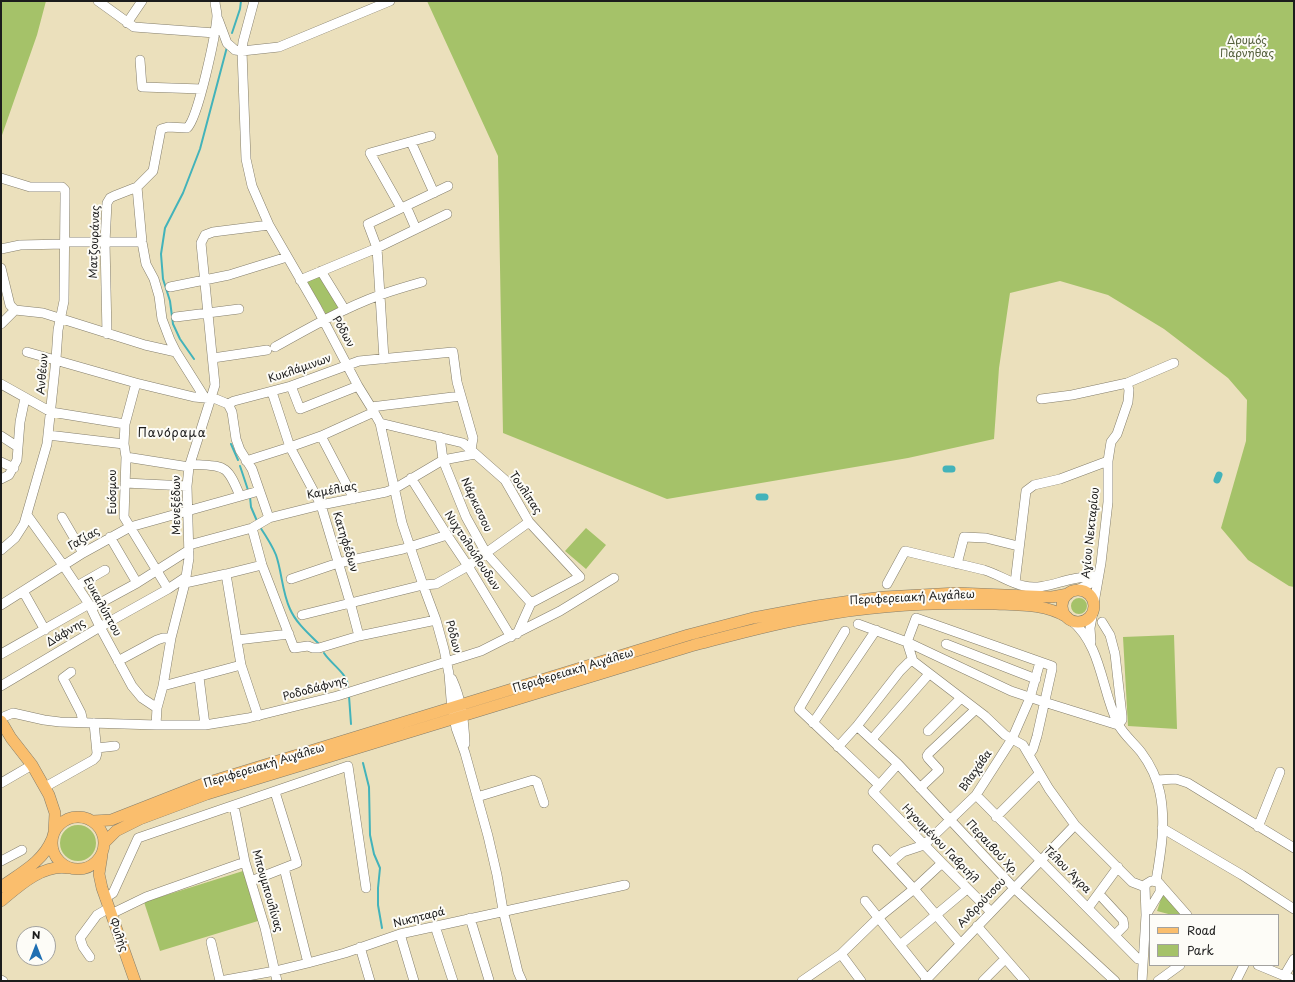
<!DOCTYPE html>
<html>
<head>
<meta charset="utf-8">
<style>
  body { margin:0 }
  #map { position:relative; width:1295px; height:982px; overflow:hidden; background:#ebe0bc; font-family:"Playpen Sans",sans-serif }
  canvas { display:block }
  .frame { position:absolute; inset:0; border:2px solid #1c1c1c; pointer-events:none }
  .legend { position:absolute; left:1149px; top:914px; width:130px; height:52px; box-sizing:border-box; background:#fdfcf7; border:1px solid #a3a29f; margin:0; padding:5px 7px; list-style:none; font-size:12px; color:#1c1c1c }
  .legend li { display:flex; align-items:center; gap:8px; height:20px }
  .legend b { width:20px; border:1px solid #a3a29f }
  .north { position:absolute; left:16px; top:926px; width:40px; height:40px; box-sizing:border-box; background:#fdfcf7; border:1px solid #a3a29f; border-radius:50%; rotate:0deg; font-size:11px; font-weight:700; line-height:16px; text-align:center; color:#1c1c1c }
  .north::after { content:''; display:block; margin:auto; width:14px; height:18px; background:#1f6fb2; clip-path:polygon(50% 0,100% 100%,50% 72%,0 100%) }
</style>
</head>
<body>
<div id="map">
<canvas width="1295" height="982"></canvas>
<div class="frame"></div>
<ul class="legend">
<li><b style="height:5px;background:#fabe6d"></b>Road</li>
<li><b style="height:11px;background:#a5c269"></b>Park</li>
</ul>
<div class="north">N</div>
</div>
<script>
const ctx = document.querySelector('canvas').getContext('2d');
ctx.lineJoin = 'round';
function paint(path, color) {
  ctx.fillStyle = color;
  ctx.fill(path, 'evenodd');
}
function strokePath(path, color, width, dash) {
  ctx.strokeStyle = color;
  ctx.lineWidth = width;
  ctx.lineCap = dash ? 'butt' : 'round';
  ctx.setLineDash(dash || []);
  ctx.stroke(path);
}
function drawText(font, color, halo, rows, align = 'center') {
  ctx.font = font + ' "Playpen Sans",sans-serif';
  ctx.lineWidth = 4;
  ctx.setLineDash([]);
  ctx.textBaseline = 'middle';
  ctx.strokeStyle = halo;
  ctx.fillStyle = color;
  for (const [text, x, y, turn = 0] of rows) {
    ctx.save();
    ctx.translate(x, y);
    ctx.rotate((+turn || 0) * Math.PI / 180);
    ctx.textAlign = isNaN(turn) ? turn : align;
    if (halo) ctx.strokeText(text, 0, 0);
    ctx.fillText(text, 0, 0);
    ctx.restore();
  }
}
paint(new Path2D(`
  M 1,1 L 46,1 L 37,35 L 1,138 Z
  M 427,1 L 1294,1 L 1294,587 L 1289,586 L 1248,560 L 1221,528 L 1246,441 L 1247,400 L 1228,378 L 1164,329 L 1108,295 L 1060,281 L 1010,293 L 999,368 L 994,439 L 908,458 L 667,499 L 503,433 L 498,156 Z
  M 320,274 L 341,308 L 326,314 L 306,280 Z
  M 586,528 L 606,545 L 586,569 L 565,551 Z
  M1071 606a8 8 0 1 1 16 0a8 8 0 1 1-16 0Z
  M 1174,635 L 1177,729 L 1128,726 L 1123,637 Z
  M60 843a18 18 0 1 1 36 0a18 18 0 1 1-36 0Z
  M 243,871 L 258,921 L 160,951 L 144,902 Z
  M 1163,893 L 1182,915 L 1172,915 L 1157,911 Z`), '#a5c269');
strokePath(new Path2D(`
  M 232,33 L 240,9 L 241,1
  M 194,359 L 180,339 L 173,324 L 170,301 L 163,279 L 161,254 L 165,228 L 183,193 L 200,149 L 227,47
  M 231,444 L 238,460
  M 240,466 L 248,490
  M 250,497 L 251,507 L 257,521
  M 260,527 C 266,536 272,545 276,555 C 282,572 282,592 290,609 C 296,623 309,634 320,645
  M 324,653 C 331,664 347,673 348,686
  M 349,696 L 351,724
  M 363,763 L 369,787 L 370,835 L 374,854 L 380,868 L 378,888 L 378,905 L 382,928`), '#43b3ba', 2);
strokePath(new Path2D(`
  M 946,469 L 952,469
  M 1217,480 L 1219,475
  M 759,497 L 765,497`), '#43b3ba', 7);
const minor = new Path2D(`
  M 98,1 L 134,27 L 215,33
  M 254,1 L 243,42 L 242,51 L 246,159 L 252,186 L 269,225 L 317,308 L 358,386 L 371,407 L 380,423 L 402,523 L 423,585 L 436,620 L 444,649 L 449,674 L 451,699 L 456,728 L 465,753 L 488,836 L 497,875 L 503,910 L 518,972 L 522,981
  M 218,19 L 227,43 L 235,50 L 242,51 L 279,47 L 390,1
  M 127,23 L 142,1
  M 140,60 L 142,87 L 202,89
  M 411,142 L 434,193
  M 1,178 L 30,187 L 62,187 L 65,190 L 65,198 L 64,301 L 58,330 L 56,359 L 47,444 L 24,524 L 15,538 L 1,550
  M 137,187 L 142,242 L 146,264 L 154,279 L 159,296 L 162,319 L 170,340 L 176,352 L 205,398
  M 406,206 L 416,229
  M 401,208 L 370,153 L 431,136
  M 65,242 L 142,242
  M 1,249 L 20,245 L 65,244
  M 1,268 L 10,305 L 15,310
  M 321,271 L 345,310
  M 300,280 L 377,248 L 447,214
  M 170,287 L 229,275 L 287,257
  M 15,310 L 43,313 L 145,345 L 176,352
  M 176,317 L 239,309
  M 1,324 L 15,310
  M 107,334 L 105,242 L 107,203 L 110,198 L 114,196 L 137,187 L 153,171 L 161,129 L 168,127 L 187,128 C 198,119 216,33 217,16 C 217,11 215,6 215,1
  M 275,347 C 309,328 344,308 380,295 C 394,290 408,286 422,282
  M 27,352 L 136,383 L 194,397 L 216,399 L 228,404 L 232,412 L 236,439 L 240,450 L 252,469 L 269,518
  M 213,358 L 267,350
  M 384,359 L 377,248 L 368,224 L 448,186
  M 136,383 L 125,424 L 124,444 L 126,457 L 124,517 L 168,589
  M 1,384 L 51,412 L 125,424
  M 291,386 L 300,409 L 358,386
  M 272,392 L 290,447 L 321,505 L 350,602 L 359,636
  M 1041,399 L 1072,395 L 1127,383 L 1174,363
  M 228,404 L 234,401 L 291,386 L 359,361 L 453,352 L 457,382 L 473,438 L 471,450
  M 371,407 L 461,396
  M 380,423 L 463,443 L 505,480 L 529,522 L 580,577 L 531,603
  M 48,435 L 124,444
  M 1,436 L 18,447
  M 321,436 L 354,499
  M 440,437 L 443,460 L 466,517 L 486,553 L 531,603
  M 126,457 L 189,467
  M 246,461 L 290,447 L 321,436 L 374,412
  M 1,462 L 14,468
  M 190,464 C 225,467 226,462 240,496
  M 411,478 L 447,535 L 468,566 L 511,637
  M 1,479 L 9,475 L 17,460 L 20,422 L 25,398
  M 125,483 L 187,486
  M 27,515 L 63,565 L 89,604 L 100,627 L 132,686 L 142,698 L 157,708
  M 62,517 L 83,553
  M 252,528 L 262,565 L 294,648 L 308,646 L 313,648 L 319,648 L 359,636 L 436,620
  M 110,537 L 137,583
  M 189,545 L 252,528 L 269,518 L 321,505 L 386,492 L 394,489 L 443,460 L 475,454
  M 957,564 L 964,537 L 986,538 L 1018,546
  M 226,574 L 241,665 L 258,716
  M 291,579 L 338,563 L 403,549 L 447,535
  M 185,583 L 226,574 L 262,565
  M 1015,583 L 1026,491 L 1034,485 L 1060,479 L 1108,461
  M 887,584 L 905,551 L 984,570 C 998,574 1010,583 1024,586 C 1041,590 1057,582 1073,579 C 1082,577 1090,577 1098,575
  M 77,586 L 105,570
  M 1077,590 L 1089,584 L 1097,576
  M 23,591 L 45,630
  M 1094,603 L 1101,563 L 1108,502 L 1108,461 L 1111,442 L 1117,434 L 1128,402 L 1129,390 L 1127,383
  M 1,605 L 83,553 L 130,527 L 259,491
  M 91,608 L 137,583 L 189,550
  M 302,615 L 423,585 L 436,584 L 468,566 L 529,522
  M 1071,620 C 1102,646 1101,689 1118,724 C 1123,734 1134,743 1141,752 C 1150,764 1157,778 1160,793 C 1166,822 1161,852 1156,881
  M 1102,622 L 1110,635 L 1115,654 L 1122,716 L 1122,720 L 1118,725
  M 858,624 L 907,642 L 1011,691 L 1044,702 L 1118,725
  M 845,631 L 799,709 L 879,785
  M 517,634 L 531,603
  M 237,640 L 289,634
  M 907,642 L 913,661 L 985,716 L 1005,735 L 1023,745 L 1049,789 L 1075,825 L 1132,882 L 1145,887
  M 907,642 L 916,618 L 1052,666 L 1052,669 L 1037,736 L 1033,749 L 1029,755
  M 1091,642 L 1090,628 L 1093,612
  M 946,644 L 1036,679
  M 1,654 L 89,604
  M 118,661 L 157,640 L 163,638 L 171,638
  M 71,672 L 63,678 L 81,713 L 83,722
  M 199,677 L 205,725
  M 452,679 C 462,701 464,721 465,744
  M 1,686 L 100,627 L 168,589 L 186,577
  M 163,686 L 241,665
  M 1,718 L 13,713 L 44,720 L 60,722 L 156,725 L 205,725 L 248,718 L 337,696 L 481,651 L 560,611 L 614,578
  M 813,723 L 876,630
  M 156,725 L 157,708 L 163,686 L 171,638 L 185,583 L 189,558 L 187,486 L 189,467 L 215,385 L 201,243 L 205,235 L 213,232 L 269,225
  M 857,726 L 898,764 L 1014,888 L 1115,981
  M 928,731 L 961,698
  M 872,739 L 929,674
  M 838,747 L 857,726 L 900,671 L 909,662 L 913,661
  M 97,748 L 115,746
  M 898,764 L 873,792 L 942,863 L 991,912
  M 1156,780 L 1176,779 L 1188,783 L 1294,848
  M 1,783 L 32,765
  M 45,787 L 93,760 L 96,757 L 97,753 L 94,723
  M 920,788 L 939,770 L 928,758 L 927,756 L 929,753 L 976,709
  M 976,795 L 1138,959 L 1142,960
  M 477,797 L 533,780 L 537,782 L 544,803
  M 234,806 L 245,862 L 265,928 L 277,981
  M 996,817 L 1039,774
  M 1258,827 L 1280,772
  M 1162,828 L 1242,875 L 1294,909
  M 877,849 L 914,889 L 960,943
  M 1,861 L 22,850
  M 890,863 L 903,852 L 924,845 L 976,795 L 1012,739 L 1030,698 L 1040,662
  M 284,868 L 308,963
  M 251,881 L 297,863 L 275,792
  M 1099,894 L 1123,920 L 1124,926 L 1115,935
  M 105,898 L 113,893 L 138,838 L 348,766 L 366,888
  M 865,901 L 927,979
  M 1088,908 L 1118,867
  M 111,914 L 146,897 L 245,862
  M 1146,915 L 1160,892 L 1160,884
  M 470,918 L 489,980
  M 435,926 L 453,981
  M 977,926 L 1025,981
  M 400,934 L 414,981
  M 211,942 L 220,981
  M 900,945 L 967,889
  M 360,947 L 370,981
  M 841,954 L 861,981
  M 90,957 L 83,947 L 80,938 L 97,915 L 109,908
  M 1258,965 L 1294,980
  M 1284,976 L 1294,959
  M 1,980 L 3,981
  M 220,981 L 275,971 L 308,963 L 345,953 L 400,934 L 625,885
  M 802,981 L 841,954 L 878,918 L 914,889 L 942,863
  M 925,981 L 1075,825
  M 983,981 L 1005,959
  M 1142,981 L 1146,915 L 1145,887 L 1146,884 L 1151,881 L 1158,882 L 1187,915
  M 1158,981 L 1180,965
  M 1236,981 L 1244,965`);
const major = new Path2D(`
  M1062 606a16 16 0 1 1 32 0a16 16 0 1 1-32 0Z
  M 1,721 L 11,738 L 32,765 L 49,795 L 55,813 L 54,832
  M52 843a26 26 0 1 1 52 0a26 26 0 1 1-52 0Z
  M 93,821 L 111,820 L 203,784 L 688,635 L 753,618 L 817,606 L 851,601 L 884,597 L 957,593 L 1052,597 L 1068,594
  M 105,842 L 116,831 L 140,819 L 207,794 L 691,646 C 733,635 775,623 818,616 C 875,605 938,602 996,604 C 1020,605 1045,604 1067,617
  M 102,855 L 99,874 L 102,888 L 135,981
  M 1,887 C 20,873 43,862 52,839
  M 1,901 C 20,885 43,864 68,868`);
strokePath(minor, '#847e6c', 10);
strokePath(major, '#847e6c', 12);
strokePath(minor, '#fff', 9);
strokePath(major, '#fabe6d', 11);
drawText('11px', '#535e3b', '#fdfcf7', [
  ["Δρυμός",1247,41],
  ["Πάρνηθας",1247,54]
]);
drawText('11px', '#1c1c1c', '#fdfcf7', [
  ["Ματζουράνας",95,242,-88],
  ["Ρόδων",343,332,61],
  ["Κυκλάμινων",300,369,-19],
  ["Ανθέων",43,374,-85],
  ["Καμέλιας",332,491,-11],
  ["Ευόσμου",113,492,-90],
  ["Τουλίπας",525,493,56],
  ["Μενεξέδων",177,505,-90],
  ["Νάρκισσου",476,505,65],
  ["Αγίου Νεκταρίου",1091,533,-84],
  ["Γαζίας",84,539,-31],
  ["Κατηφέδων",345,542,73],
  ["Νυχτολούλουδων",472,551,57],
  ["Περιφερειακή Αιγάλεω",912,598,-3],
  ["Ευκαλύπτου",102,607,61],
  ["Δάφνης",66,633,-31],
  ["Ρόδων",453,637,75],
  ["Περιφερειακή Αιγάλεω",573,671,-17],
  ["Ροδοδάφνης",315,689,-15],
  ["Περιφερειακή Αιγάλεω",264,766,-17],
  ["Βλαχάβα",976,771,-55],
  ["Ηγουμένου Γαβριήλ",940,844,46],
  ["Περαιβού Χρ.",992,848,47],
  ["Τέλου Άγρα",1067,870,45],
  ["Μπουμπουλίνας",267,891,74],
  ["Ανδρούτσου",982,903,-46],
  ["Νικηταρά",419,918,-14],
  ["Φυλής",118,935,70]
]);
ctx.letterSpacing = '1px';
drawText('12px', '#1c1c1c', '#fdfcf7', [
  ["Πανόραμα",172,434]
]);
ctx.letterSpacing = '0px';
</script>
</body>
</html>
